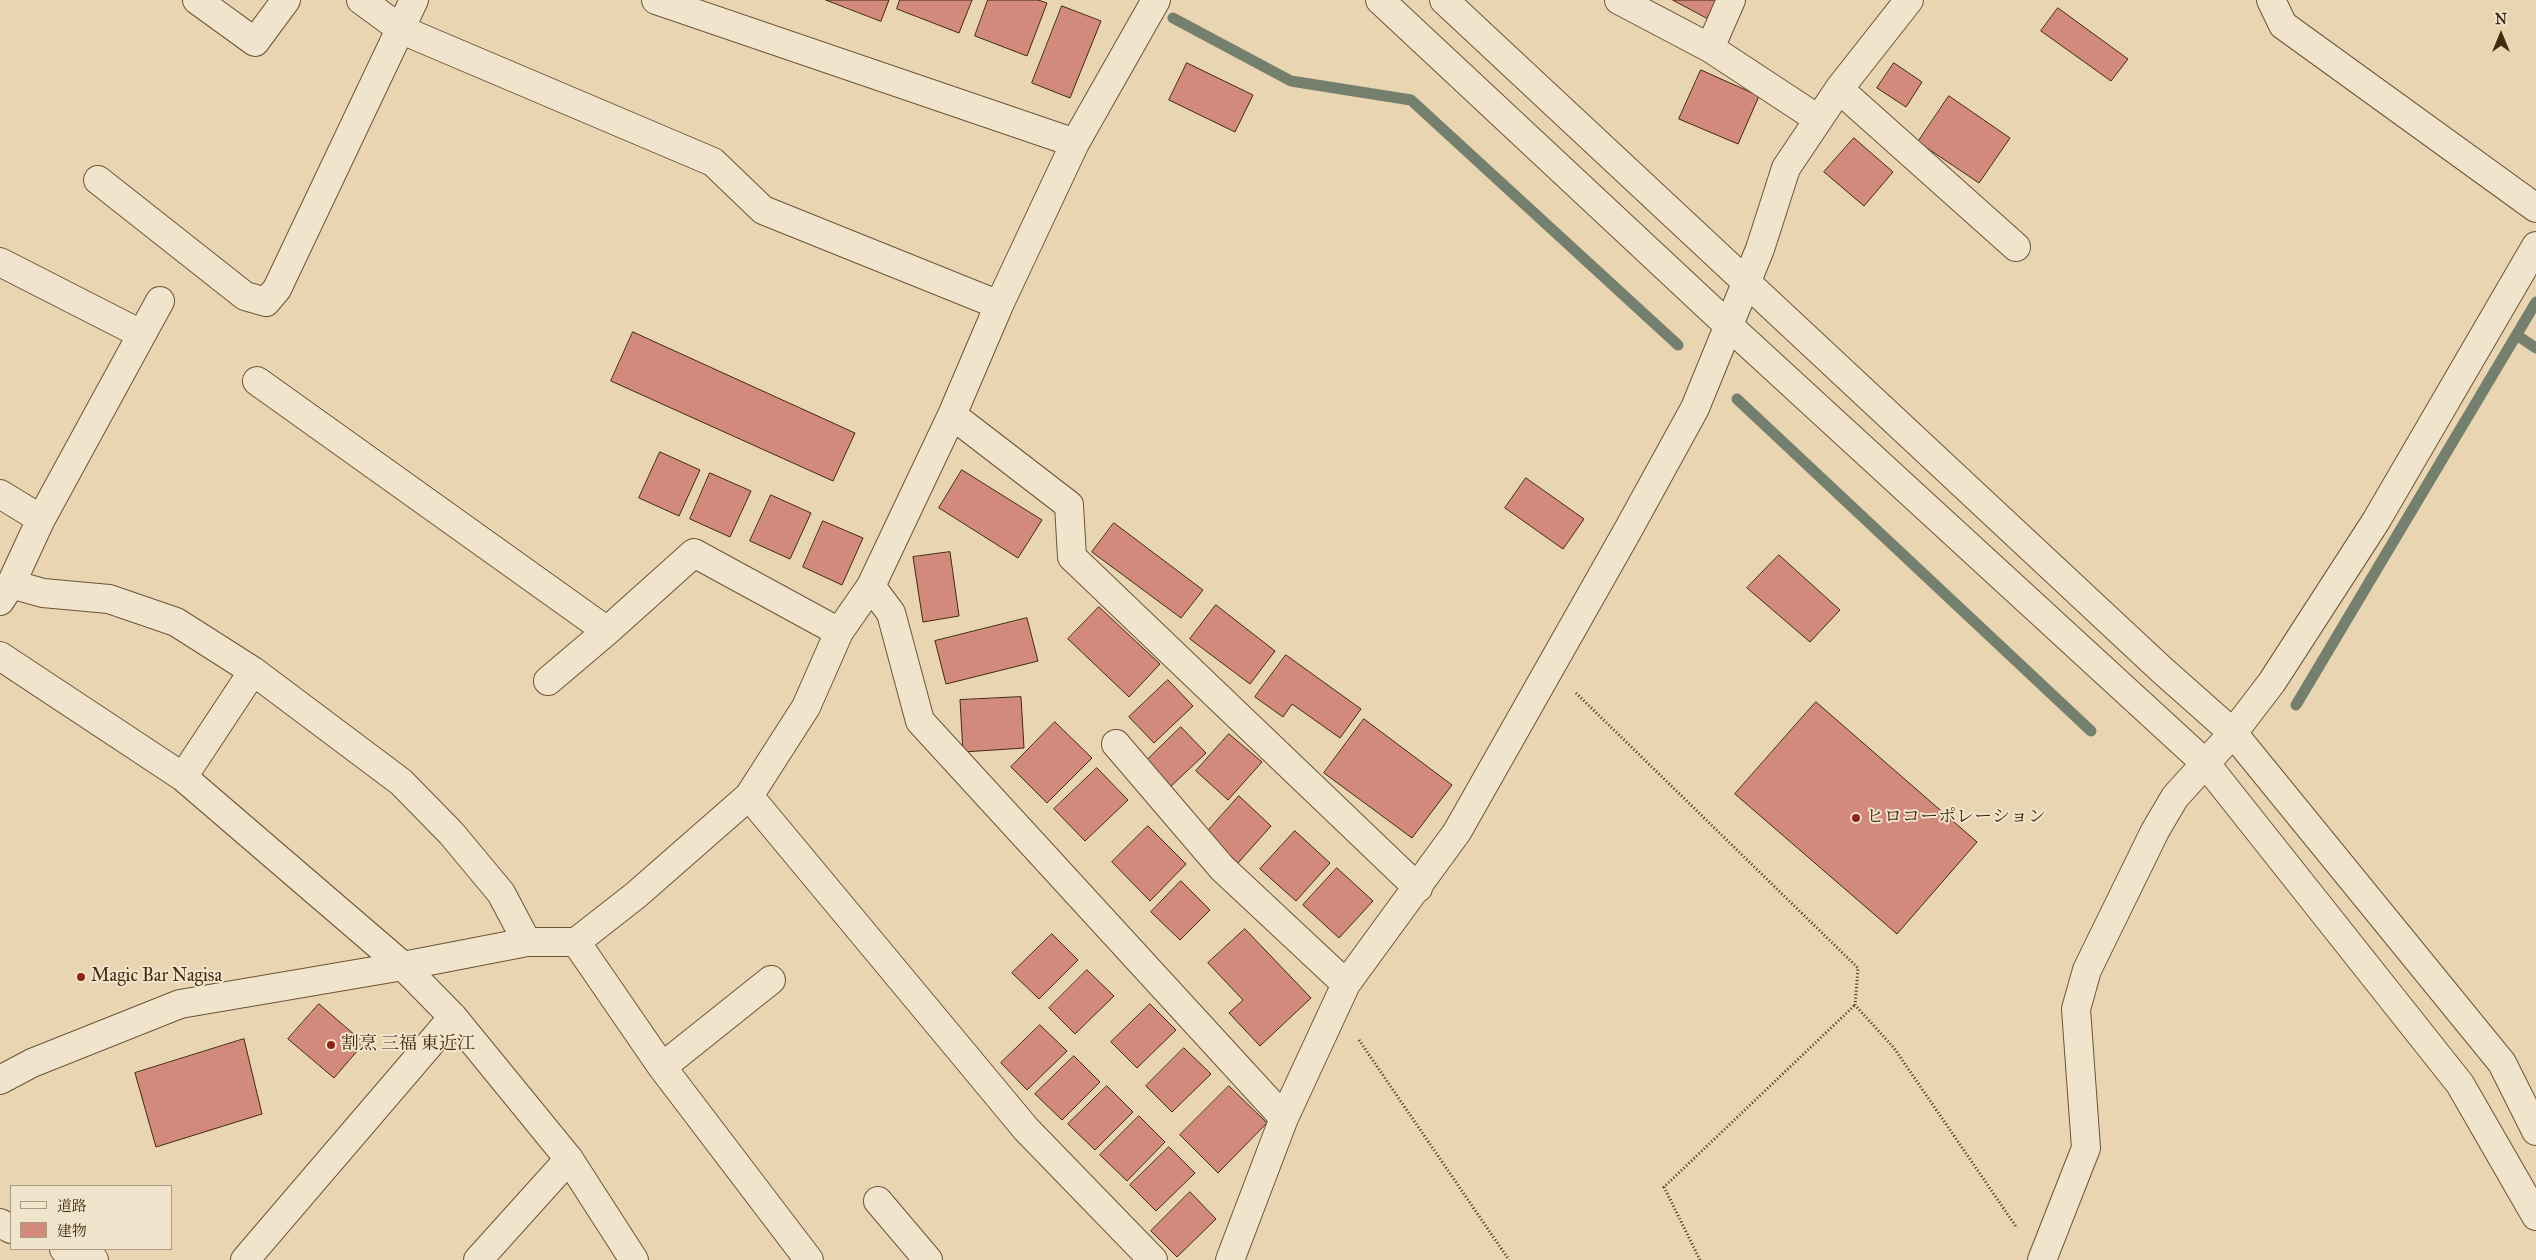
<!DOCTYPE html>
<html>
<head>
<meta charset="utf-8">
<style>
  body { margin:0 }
  #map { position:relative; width:2536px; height:1260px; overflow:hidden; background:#e9d5b1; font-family:"IM FELL Great Primer","Noto Serif JP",serif }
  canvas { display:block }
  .legend { position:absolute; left:10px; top:1185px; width:162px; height:65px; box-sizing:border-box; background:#f1e4cc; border:1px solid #ab9980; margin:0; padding:6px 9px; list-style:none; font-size:15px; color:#42290f }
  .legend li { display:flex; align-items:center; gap:10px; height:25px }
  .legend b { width:25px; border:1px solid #ab9980 }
  .north { position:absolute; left:2476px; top:10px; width:50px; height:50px; -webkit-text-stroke:4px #f1e4cc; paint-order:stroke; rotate:0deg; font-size:14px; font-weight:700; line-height:20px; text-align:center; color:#42290f }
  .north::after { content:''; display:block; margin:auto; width:18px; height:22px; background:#42290f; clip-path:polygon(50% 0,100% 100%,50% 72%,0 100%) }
</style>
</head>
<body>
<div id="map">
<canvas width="2536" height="1260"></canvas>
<ul class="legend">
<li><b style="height:6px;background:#f1e4cc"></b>道路</li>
<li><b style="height:14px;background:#d28a7c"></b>建物</li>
</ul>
<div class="north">N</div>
</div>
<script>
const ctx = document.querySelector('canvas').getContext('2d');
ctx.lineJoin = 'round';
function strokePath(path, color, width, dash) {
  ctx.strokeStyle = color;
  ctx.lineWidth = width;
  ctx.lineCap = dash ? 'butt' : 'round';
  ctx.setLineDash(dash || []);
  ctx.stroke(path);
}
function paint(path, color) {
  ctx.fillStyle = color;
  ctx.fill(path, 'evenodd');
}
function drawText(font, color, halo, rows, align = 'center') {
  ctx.font = font + ' "IM FELL Great Primer","Noto Serif JP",serif';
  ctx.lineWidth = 4;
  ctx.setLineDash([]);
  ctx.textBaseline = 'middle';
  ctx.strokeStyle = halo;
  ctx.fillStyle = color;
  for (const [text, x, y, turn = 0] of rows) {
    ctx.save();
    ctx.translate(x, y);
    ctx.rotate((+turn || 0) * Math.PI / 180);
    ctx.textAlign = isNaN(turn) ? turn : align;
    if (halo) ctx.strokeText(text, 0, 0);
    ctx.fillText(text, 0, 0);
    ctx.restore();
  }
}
strokePath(new Path2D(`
  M 1173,18 L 1291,81 L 1411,100 L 1678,345
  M 2518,336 L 2536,348
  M 1737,399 L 2091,731
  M 2296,705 L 2536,302`), '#757f6d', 11);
const building = new Path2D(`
  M 826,0 L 889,0 L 881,21 Z
  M 900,0 L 972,0 L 959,33 L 897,9 Z
  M 988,0 L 1038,0 L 1047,3 L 1027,56 L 975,36 Z
  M 1673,0 L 1717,0 L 1707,18 Z
  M 1062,6 L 1101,21 L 1070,98 L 1032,83 Z
  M 2058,8 L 2128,59 L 2111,81 L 2041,31 Z
  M 1187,63 L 1253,95 L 1235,132 L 1169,100 Z
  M 1894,63 L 1922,82 L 1906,107 L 1877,88 Z
  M 1701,70 L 1759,96 L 1738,144 L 1679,119 Z
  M 1949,96 L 2010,138 L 1979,183 L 1918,142 Z
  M 1854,138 L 1893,172 L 1864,206 L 1824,172 Z
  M 633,332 L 855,433 L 833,481 L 611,381 Z
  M 660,452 L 700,470 L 679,516 L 639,498 Z
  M 962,470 L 1042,520 L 1018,558 L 939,508 Z
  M 710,473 L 751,491 L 730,537 L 690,519 Z
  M 1526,478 L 1584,519 L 1563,549 L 1505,508 Z
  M 771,495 L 811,513 L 790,559 L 750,541 Z
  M 823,521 L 863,538 L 842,585 L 803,567 Z
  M 1114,523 L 1203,590 L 1181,618 L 1092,552 Z
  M 950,552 L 959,616 L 923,622 L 913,557 Z
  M 1779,555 L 1840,610 L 1810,642 L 1747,588 Z
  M 1216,605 L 1275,651 L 1250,684 L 1190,639 Z
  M 1099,607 L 1160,664 L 1129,697 L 1068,639 Z
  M 1027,618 L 1038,661 L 946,684 L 935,641 Z
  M 1286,655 L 1361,709 L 1340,738 L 1292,704 L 1283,717 L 1255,697 Z
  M 1168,680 L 1193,706 L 1154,743 L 1129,717 Z
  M 1021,697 L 1024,748 L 963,752 L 960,700 Z
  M 1816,702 L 1977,842 L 1897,934 L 1735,794 Z
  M 1364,719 L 1452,785 L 1412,838 L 1324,773 Z
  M 1055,722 L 1092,758 L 1047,803 L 1011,767 Z
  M 1181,727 L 1206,753 L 1167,790 L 1142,765 Z
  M 1229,734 L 1262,762 L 1228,800 L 1196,771 Z
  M 1097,768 L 1128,800 L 1085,841 L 1054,809 Z
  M 1239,796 L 1271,826 L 1238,863 L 1206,833 Z
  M 1148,826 L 1186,864 L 1150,901 L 1112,862 Z
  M 1295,831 L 1330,863 L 1296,901 L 1260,869 Z
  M 1337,868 L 1373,901 L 1339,938 L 1303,905 Z
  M 1181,881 L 1210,910 L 1180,940 L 1151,912 Z
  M 1245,929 L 1311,998 L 1260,1046 L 1229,1013 L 1243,1000 L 1208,963 Z
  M 1052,934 L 1078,960 L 1039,999 L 1012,973 Z
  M 1087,970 L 1114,996 L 1075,1034 L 1049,1008 Z
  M 319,1004 L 364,1043 L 334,1078 L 288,1039 Z
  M 1150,1004 L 1176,1030 L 1137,1068 L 1111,1042 Z
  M 1040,1025 L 1067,1051 L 1027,1090 L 1001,1063 Z
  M 244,1039 L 262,1114 L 156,1147 L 135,1073 Z
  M 1184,1048 L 1211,1074 L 1172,1112 L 1146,1086 Z
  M 1074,1056 L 1100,1082 L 1062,1120 L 1035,1094 Z
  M 1107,1086 L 1133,1112 L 1095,1150 L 1068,1124 Z
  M 1229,1086 L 1267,1123 L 1218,1173 L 1180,1135 Z
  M 1139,1116 L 1165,1142 L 1127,1181 L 1100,1155 Z
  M 1169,1147 L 1195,1173 L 1156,1211 L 1130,1185 Z
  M 1190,1192 L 1216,1219 L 1177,1257 L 1151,1231 Z`);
paint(building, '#d28a7c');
strokePath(building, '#42290f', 1);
const minor = new Path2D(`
  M 197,0 L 255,42 L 286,0
  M 361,0 L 402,30 L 713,162 L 763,210 L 999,305
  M 656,0 L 1075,143
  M 1380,0 L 1729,326 L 2206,764 L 2460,1084 L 2536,1216
  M 1444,0 L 2162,670 L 2233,733 L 2502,1063 L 2536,1131
  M 1619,0 L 1710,48 L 1818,119
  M 2271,0 L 2283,25 L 2536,208
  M 1710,48 L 1731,0
  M 1839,89 L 2016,247
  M 98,180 L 245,296 L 266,302 L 277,289 L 414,0
  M 0,262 L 141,334
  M 257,381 L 607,631
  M 952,415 L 1069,505 L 1072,557 L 1418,888
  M 0,494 L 41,519
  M 11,584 L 43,593 L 109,599 L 176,622 L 253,671 L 401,782 L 451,833 L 501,893 L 527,942
  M 871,586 L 891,613 L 920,721 L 1284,1118
  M 0,601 L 11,584 L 41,519 L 160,301
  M 0,656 L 183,777 L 403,966 L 453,1017 L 569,1159 L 634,1260
  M 548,681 L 607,631 L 694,553 L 839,632
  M 1116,744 L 1222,868 L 1346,984
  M 183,777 L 253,671
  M 749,796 L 1026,1129 L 1153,1260
  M 576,942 L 662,1067 L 809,1260
  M 662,1067 L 771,980
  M 0,1080 L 32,1063 L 180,1004 L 403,966 L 527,942 L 576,942 L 636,895 L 749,796 L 806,707 L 839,632 L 871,586 L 952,415 L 999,305 L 1075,143 L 1156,0
  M 878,1201 L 928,1260
  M 0,1223 L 11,1229
  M 64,1249 L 94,1260
  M 245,1260 L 453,1017
  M 478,1260 L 569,1159
  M 1230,1260 L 1284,1118 L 1346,984 L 1457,832 L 1628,530 L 1695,408 L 1760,249 L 1786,168 L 1839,89 L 1909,0
  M 2042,1260 L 2086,1148 L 2076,1009 L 2087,970 L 2155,831 L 2175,797 L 2233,733 L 2272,682 L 2376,521 L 2536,246`);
strokePath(minor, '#6c5438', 30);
strokePath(new Path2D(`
  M 1576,693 L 1858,968 L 1855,1005 L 1894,1048 L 2017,1228
  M 1359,1040 L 1509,1260
  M 1700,1260 L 1664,1187 L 1855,1005`), '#42290f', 3, [1, 2.5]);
strokePath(minor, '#f1e4cc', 28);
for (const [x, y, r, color] of [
  [1856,818,5,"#8f2418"],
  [81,977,5,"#8f2418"],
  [331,1045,5,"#8f2418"]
]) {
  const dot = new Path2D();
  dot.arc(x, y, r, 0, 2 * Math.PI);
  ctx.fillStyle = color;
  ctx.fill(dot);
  strokePath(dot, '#f1e4cc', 2);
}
drawText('18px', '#42290f', '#f1e4cc', [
  ["ヒロコーポレーション",1866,818],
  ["Magic Bar Nagisa",91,977],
  ["割烹 三福 東近江",341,1045]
], 'left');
</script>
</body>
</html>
